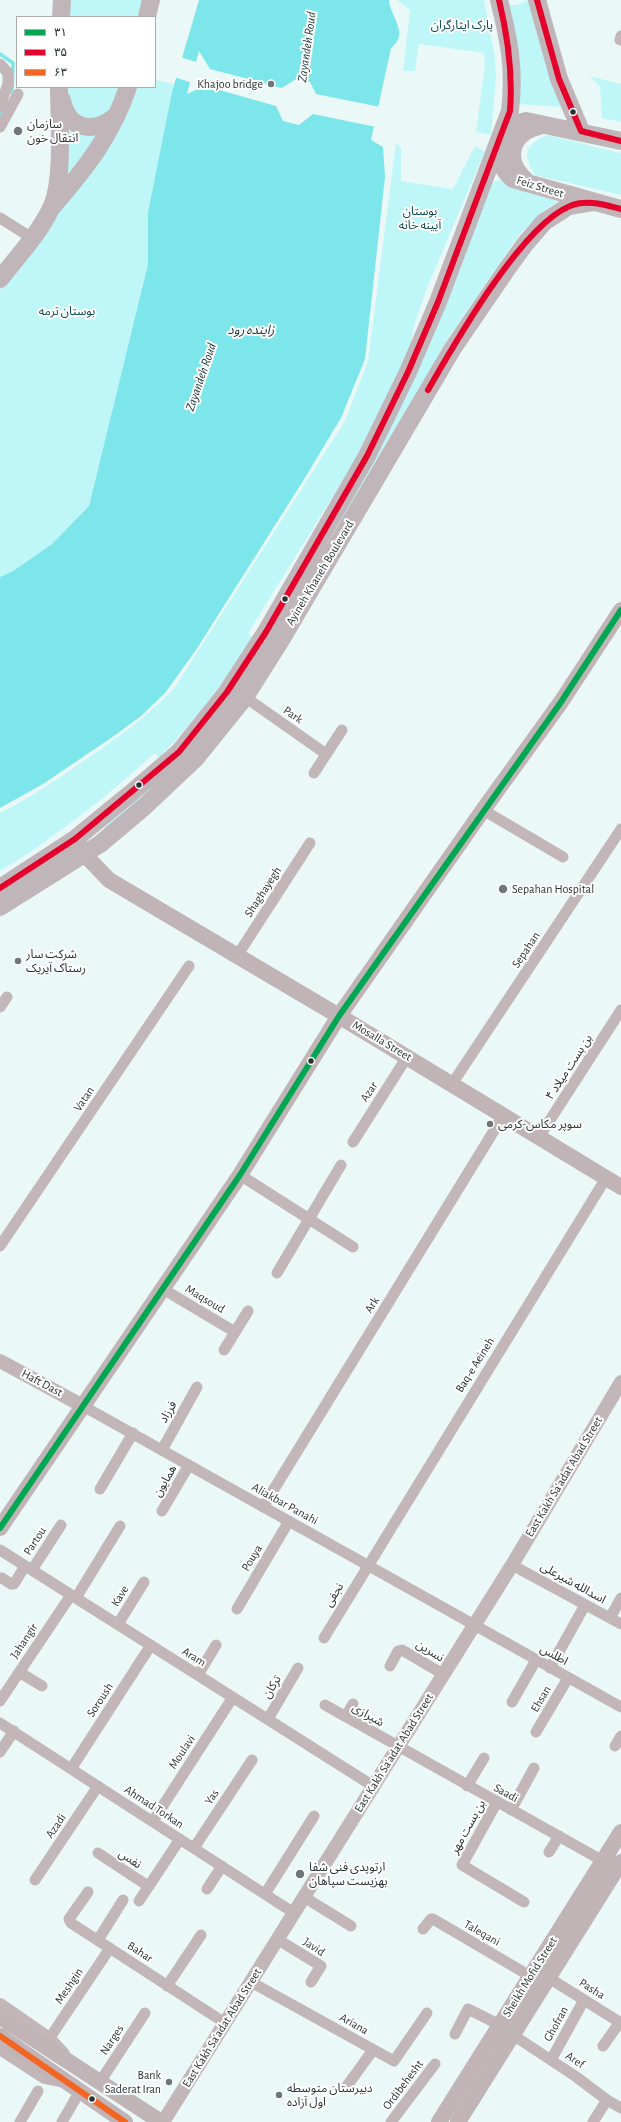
<!DOCTYPE html>
<html>
<head>
<meta charset="utf-8">
<style>
  body { margin:0 }
  #map { position:relative; width:621px; height:2122px; overflow:hidden; background:#ebf8f8; font-family:"Alegreya Sans",sans-serif }
  canvas { display:block }
  .legend { position:absolute; left:16px; top:16px; width:140px; height:72px; box-sizing:border-box; background:#fff; border:1px solid #aaadad; margin:0; padding:5px 7px; list-style:none; font-size:12px; color:#2a3333 }
  .legend li { display:flex; align-items:center; gap:8px; height:20px }
  .legend b { width:20px; border:1px solid #aaadad }
</style>
</head>
<body>
<div id="map">
<canvas width="621" height="2122"></canvas>
<ul class="legend">
<li><b style="height:5px;background:#00a651"></b>۳۱</li>
<li><b style="height:5px;background:#e4002b"></b>۳۵</li>
<li><b style="height:5px;background:#f26522"></b>۶۳</li>
</ul>
</div>
<script>
const ctx = document.querySelector('canvas').getContext('2d');
ctx.lineJoin = 'round';
function paint(path, color) {
  ctx.fillStyle = color;
  ctx.fill(path, 'evenodd');
}
function strokePath(path, color, width, dash) {
  ctx.strokeStyle = color;
  ctx.lineWidth = width;
  ctx.lineCap = dash ? 'butt' : 'round';
  ctx.setLineDash(dash || []);
  ctx.stroke(path);
}
function drawText(font, color, halo, rows, align = 'center') {
  ctx.font = font + ' "Alegreya Sans","Noto Sans Arabic",sans-serif';
  ctx.lineWidth = 4;
  ctx.setLineDash([]);
  ctx.textBaseline = 'middle';
  ctx.strokeStyle = halo;
  ctx.fillStyle = color;
  for (const [text, x, y, turn = 0] of rows) {
    ctx.save();
    ctx.translate(x, y);
    ctx.rotate((+turn || 0) * Math.PI / 180);
    ctx.textAlign = isNaN(turn) ? turn : align;
    if (halo) ctx.strokeText(text, 0, 0);
    ctx.fillText(text, 0, 0);
    ctx.restore();
  }
}
paint(new Path2D(`
  M 71,0 L 143,0 L 140,17 L 68,17 Z
  M 397,0 L 484,0 L 495,57 L 496,77 L 491,135 L 476,132 L 485,65 L 484,53 L 419,44 L 415,71 L 403,71 L 410,10 Z
  M 527,0 L 530,0 L 563,107 L 517,104 L 508,5 L 517,5 Z
  M 589,76 L 621,84 L 621,122 L 602,118 L 600,86 Z
  M 155,80 L 174,84 L 148,212 L 148,264 L 89,506 L 52,544 L 13,571 L 0,577 L 0,290 L 134,87 L 155,87 Z
  M 68,87 L 121,87 L 111,113 C 106,115 100,118 95,118 C 77,121 67,102 68,87 Z
  M 66,128 L 90,135 L 99,135 L 62,192 Z
  M 547,135 L 621,153 L 621,195 L 535,175 C 522,154 525,145 547,135 Z
  M 396,143 L 401,148 L 401,181 L 453,189 L 475,146 L 485,151 L 427,288 L 414,326 L 410,349 L 384,414 L 248,633 L 254,638 C 225,681 195,720 159,758 L 155,753 C 106,797 56,837 0,871 L 0,813 C 30,798 58,779 85,760 C 117,738 149,716 175,687 L 345,421 L 368,361 Z
  M 499,180 L 562,199 L 541,213 L 518,236 L 447,340 L 369,479 L 288,616 L 184,761 L 109,829 L 104,828 L 171,766 L 276,625 L 493,182 Z`), '#bff7f9');
paint(new Path2D(`
  M 199,0 L 389,0 C 390,16 410,34 391,48 L 371,140 L 383,147 L 385,177 L 365,359 L 341,418 L 303,481 L 196,650 L 165,693 L 141,716 L 111,738 L 43,784 L 0,808 L 0,577 L 13,571 L 52,544 L 89,506 L 148,264 L 148,212 L 172,92 Z`), '#7de6ea');
paint(new Path2D(`
  M 199,51 L 210,69 L 282,88 L 296,79 L 310,82 L 316,94 L 380,107 L 376,127 L 313,114 L 299,125 L 283,121 L 276,106 L 205,86 L 187,94 L 190,82 L 174,77 L 180,57 L 196,62 Z`), '#ebf8f8');
strokePath(new Path2D(`
  M 0,54 L 13,63 L 12,93
  M 0,115 L 4,107`), '#7de6ea', 3.5);
strokePath(new Path2D(`
  M 620,40 L 621,36
  M 0,64 L 8,73 L 8,84 L 0,106
  M 0,127 L 18,94
  M 0,218 L 32,238
  M 245,697 L 326,754
  M 314,773 L 342,730
  M 483,810 L 563,857
  M 237,956 L 310,843
  M 0,1007 L 7,997
  M 452,1084 L 621,829
  M 539,1137 L 621,1010
  M 353,1142 L 407,1057
  M 240,1175 L 353,1247
  M 0,1246 L 189,966
  M 277,1273 L 341,1165
  M 163,1289 L 235,1332
  M 224,1350 L 248,1311
  M 83,1406 L 621,1707
  M 162,1450 L 197,1387
  M 100,1489 L 133,1433
  M 263,1507 L 503,1116
  M 162,1511 L 189,1465
  M 0,1550 L 373,1786
  M 512,1565 L 621,1624
  M 32,1570 L 61,1525
  M 2,1578 L 11,1584 L 14,1584 L 25,1566
  M 76,1598 L 120,1526
  M 237,1609 L 289,1521
  M 610,1618 L 621,1598
  M 118,1624 L 144,1582
  M 324,1638 L 606,1178
  M 390,1666 L 398,1651 L 402,1650 L 443,1674
  M 550,1668 L 585,1605
  M 19,1672 L 42,1686
  M 198,1675 L 216,1645
  M 0,1701 L 71,1595
  M 512,1702 L 536,1660
  M 325,1705 L 603,1861
  M 346,1716 L 353,1704
  M 268,1719 L 298,1668
  M 0,1723 L 294,1913
  M 536,1732 L 568,1678
  M 615,1746 L 621,1736
  M 0,1752 L 14,1731
  M 71,1769 L 151,1645
  M 467,1786 L 484,1758
  M 497,1802 L 462,1865 L 524,1902
  M 511,1810 L 534,1768
  M 153,1821 L 233,1697
  M 194,1848 L 252,1760
  M 549,1852 L 559,1836
  M 98,1853 L 148,1886
  M 35,1880 L 98,1786
  M 207,1889 L 222,1866
  M 88,1892 L 69,1919 L 71,1923 L 225,2023
  M 265,1894 L 314,1816
  M 304,1897 L 351,1926
  M 139,1901 L 180,1839
  M 423,1929 L 431,1919 L 433,1919 L 530,1976
  M 277,1939 L 321,1966 L 311,1982
  M 98,1940 L 123,1900
  M 549,1978 L 621,2023
  M 251,1982 L 394,2061 L 427,2013
  M 167,1986 L 201,1935
  M 455,2034 L 468,2009 L 500,2025
  M 513,2035 L 575,2076 L 607,2100 L 621,2108
  M 49,2039 L 110,1948
  M 603,2046 L 620,2022
  M 551,2060 L 584,2000
  M 100,2082 L 145,2013
  M 347,2086 L 373,2050
  M 20,2122 L 38,2091
  M 62,2122 L 80,2091
  M 391,2122 L 435,2064
  M 593,2122 L 607,2100`), '#c3b6b8', 11);
strokePath(new Path2D(`
  M 0,1361 L 83,1406
  M 0,2005 L 49,2039 L 63,2054
  M 0,2048 L 45,2077 L 64,2081
  M 163,2122 L 512,1565 L 621,1382`), '#c3b6b8', 14);
strokePath(new Path2D(`
  M 78,843 L 85,855 L 109,880 L 339,1016 L 621,1187
  M 0,1528 L 240,1175 L 339,1016 L 483,810 L 561,702 L 621,610
  M 0,2017 L 161,2122
  M 0,2036 L 125,2122
  M 439,2122 L 621,1832
  M 458,2122 L 621,1862`), '#c0b4b7', 16);
strokePath(new Path2D(`
  M 537,0 L 559,79 L 581,131
  M 61,17 L 62,0
  M 147,17 L 151,0
  M 62,100 C 68,131 95,134 117,115
  M 621,141 L 526,121 C 494,130 489,157 513,179 L 621,209
  M 525,180 C 503,160 510,133 539,126
  M 53,206 C 86,168 112,135 128,87
  M 0,279 C 18,256 40,233 52,206 C 64,178 59,119 59,87
  M 0,888 L 75,839 L 130,794 L 179,752 L 227,692 L 266,632 L 367,456 L 408,372 L 438,302 L 510,111 C 515,69 509,40 499,0
  M 0,907 L 100,844 L 144,807 L 195,759 L 245,697 L 281,640 L 453,348 L 507,269 L 525,244 L 544,222 L 569,206 L 593,202`), '#c0b6b9', 18);
strokePath(new Path2D(`
  M 0,1528 L 240,1175 L 339,1016 L 561,702 L 621,610`), '#00a651', 6);
strokePath(new Path2D(`
  M 537,0 L 559,79 L 581,131 L 621,141
  M 428,390 C 455,343 521,226 570,206 C 586,199 605,205 621,209
  M 0,888 L 75,839 L 179,752 L 227,692 L 266,632 L 367,456 L 408,372 L 438,302 L 510,111 C 513,73 508,37 499,0`), '#e4002b', 6);
strokePath(new Path2D(`
  M 0,2036 L 125,2122`), '#f26522', 6);
for (const [x, y, r, color] of [
  [271,84,4,"#6e7878"],
  [573,112,3.5,"#2a3333"],
  [18,131,5,"#6e7878"],
  [285,599,3.5,"#2a3333"],
  [139,785,3.5,"#2a3333"],
  [503,889,5,"#6e7878"],
  [18,961,4,"#6e7878"],
  [311,1061,3.5,"#2a3333"],
  [490,1124,4,"#6e7878"],
  [300,1874,5,"#6e7878"],
  [169,2082,4,"#6e7878"],
  [279,2095,4,"#6e7878"],
  [92,2099,3.5,"#2a3333"]
]) {
  const dot = new Path2D();
  dot.arc(x, y, r, 0, 2 * Math.PI);
  ctx.fillStyle = color;
  ctx.fill(dot);
  strokePath(dot, '#fff', 1.5);
}
drawText('12px', '#094b4d', '#fff', [
  ["پارک ایثارگران",462,25],
  ["بوستان",420,211],
  ["آیینه خانه",420,225],
  ["بوستان ترمه",67,311]
]);
drawText('12px', '#2a3333', '#fff', [
  ["Khajoo bridge",263,84,"right"],
  ["سازمان",27,124],
  ["انتقال خون",27,138],
  ["Sepahan Hospital",512,889],
  ["شرکت سار",26,954],
  ["رستاک آیریک",26,968],
  ["سوپر مکاس-کرمی",498,1124],
  ["ارتوپدی فنی شفا",309,1867],
  ["بهزیست سپاهان",309,1881],
  ["Bank",161,2075,"right"],
  ["Saderat Iran",161,2089,"right"],
  ["دبیرستان متوسطه",287,2088],
  ["اول آزاده",287,2102]
], 'left');
drawText('12px', '#2a3333', '#fff', [
  ["Feiz Street",540,187,17],
  ["Ayineh Khaneh Boulevard",320,573,-59],
  ["Park",293,715,35],
  ["Shaghayegh",263,892,-57],
  ["Sepahan",526,950,-56],
  ["Mosalla Street",382,1041,31],
  ["بن بست میلاد ۴",569,1067,-57],
  ["Azar",369,1092,-57],
  ["Vatan",84,1099,-56],
  ["Maqsoud",205,1299,31],
  ["Ark",372,1305,-58],
  ["Baq-e Aeineh",475,1365,-58],
  ["Haft Dast",42,1383,28],
  ["فرزاد",168,1412,-60],
  ["East Kakh Sa'adat Abad Street",564,1477,-59],
  ["همایون",165,1481,-60],
  ["Aliakbar Panahi",285,1504,29],
  ["Partou",35,1541,-57],
  ["Pouya",252,1558,-59],
  ["اسدالله شیرعلی",573,1583,29],
  ["نجفی",334,1595,-59],
  ["Kave",120,1596,-58],
  ["Jahangir",24,1641,-57],
  ["نسرین",430,1651,31],
  ["اطلس",554,1655,29],
  ["Aram",194,1657,32],
  ["ترکان",272,1687,-59],
  ["Ehsan",541,1699,-60],
  ["Soroush",100,1700,-57],
  ["شیرازی",368,1715,30],
  ["Moulavi",182,1752,-57],
  ["East Kakh Sa'adat Abad Street",394,1753,-58],
  ["Saadi",506,1793,29],
  ["Yas",212,1797,-57],
  ["Ahmad Torkan",154,1807,33],
  ["Azadi",56,1826,-56],
  ["بن بست مهر",468,1827,-61],
  ["نفس",130,1859,33],
  ["Taleqani",482,1933,30],
  ["Javid",314,1947,34],
  ["Bahar",140,1952,33],
  ["Sheikh Mofid Street",530,1977,-58],
  ["Meshgin",69,1986,-56],
  ["Pasha",592,1989,32],
  ["Ariana",354,2024,29],
  ["Ghofran",556,2024,-61],
  ["East Kakh Sa'adat Abad Street",222,2028,-58],
  ["Narges",112,2040,-57],
  ["Aref",575,2060,34],
  ["Ordibehesht",403,2085,-53]
]);
drawText('italic 13px', '#203839', '#fff', [
  ["Zayandeh Roud",307,47,-82],
  ["زاینده رود",251,330],
  ["Zayandeh Roud",201,377,-71]
]);
</script>
</body>
</html>
